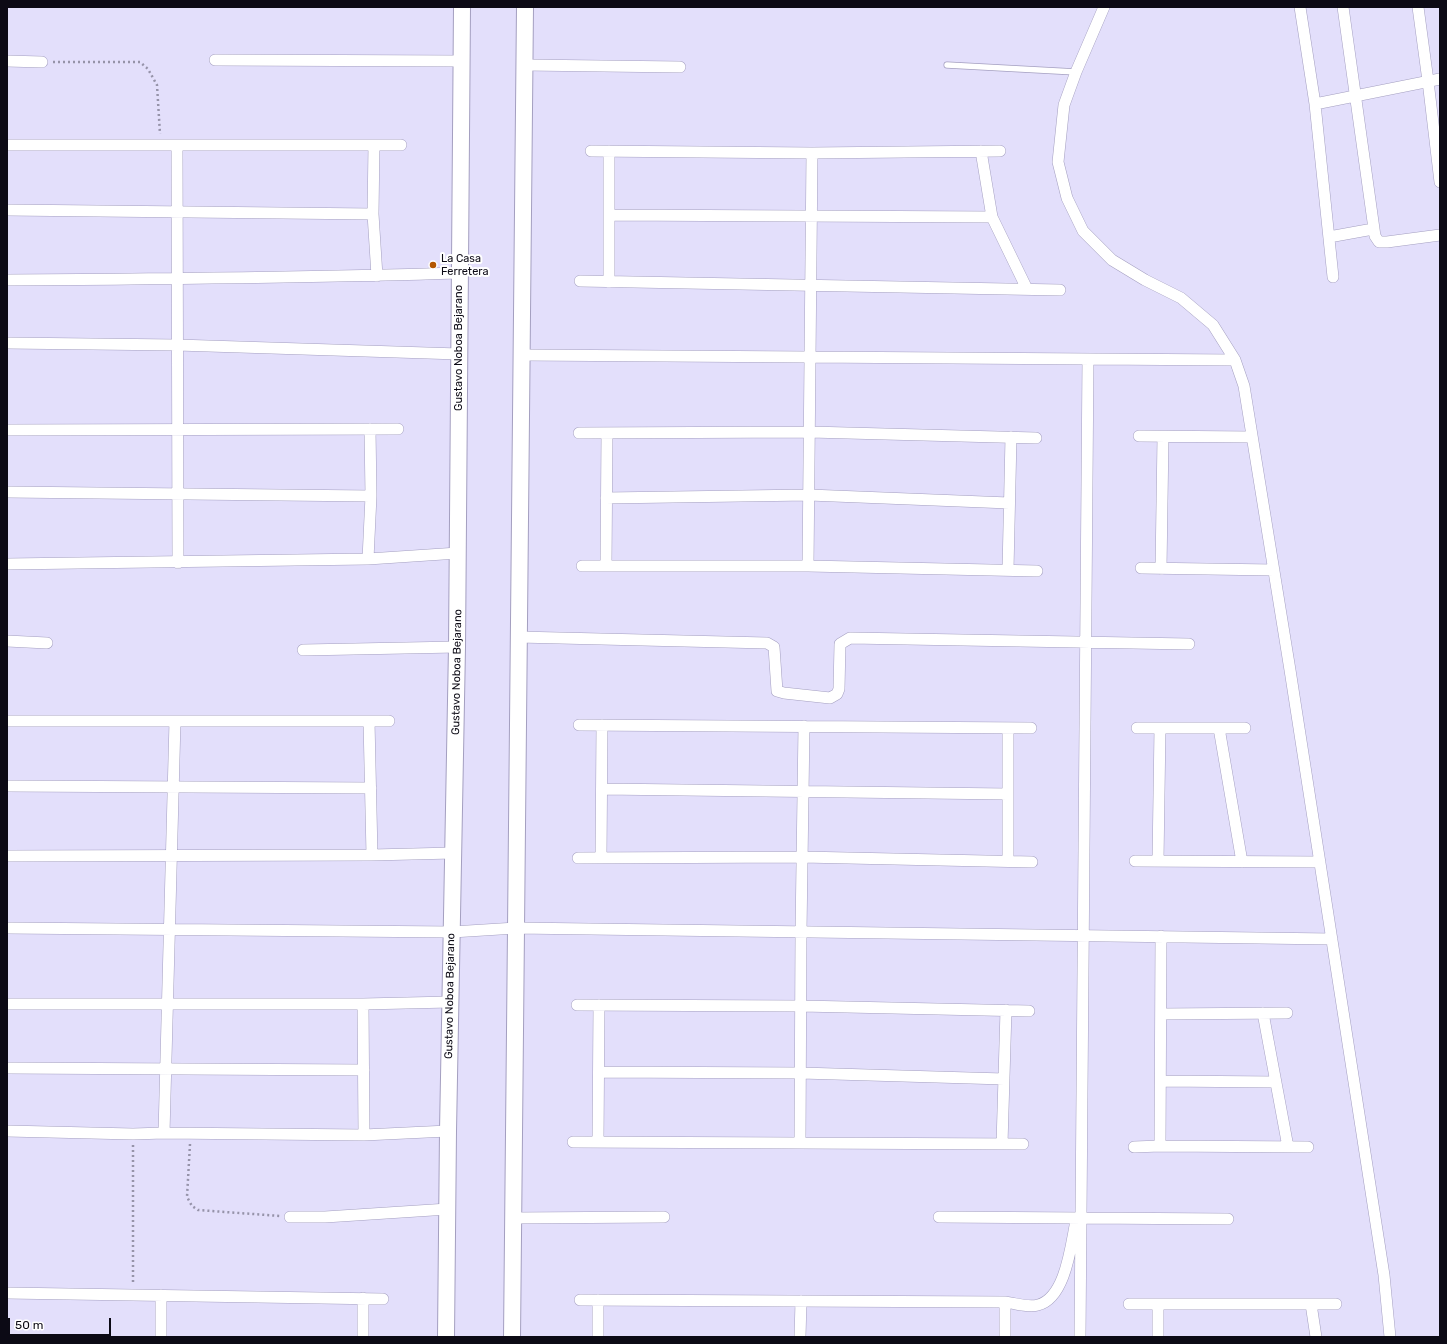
<!DOCTYPE html>
<html>
<head>
<meta charset="utf-8">
<style>
  body { margin:0 }
  #map { position:relative; width:1447px; height:1344px; overflow:hidden; background:#e3dffb; font-family:Rubik,sans-serif }
  canvas { display:block }
  .frame { position:absolute; inset:0; border:8px solid #0c0a15; pointer-events:none }
  .scale { position:absolute; left:8px; top:1318px; width:103px; height:18px; box-sizing:border-box; border:2px solid #0c0a15; border-top:0; padding-left:5px; font-size:12px; line-height:14px; white-space:nowrap; color:#0c0a15; -webkit-text-stroke:3px #fff; paint-order:stroke }
</style>
</head>
<body>
<div id="map">
<canvas width="1447" height="1344"></canvas>
<div class="frame"></div>
<div class="scale">50 m</div>
</div>
<script>
const ctx = document.querySelector('canvas').getContext('2d');
ctx.lineJoin = 'round';
function strokePath(path, color, width, dash) {
  ctx.strokeStyle = color;
  ctx.lineWidth = width;
  ctx.lineCap = dash ? 'butt' : 'round';
  ctx.setLineDash(dash || []);
  ctx.stroke(path);
}
function drawText(font, color, halo, rows, align = 'center') {
  ctx.font = font + ' Rubik,sans-serif';
  ctx.lineWidth = 4;
  ctx.setLineDash([]);
  ctx.textBaseline = 'middle';
  ctx.strokeStyle = halo;
  ctx.fillStyle = color;
  for (const [text, x, y, turn = 0] of rows) {
    ctx.save();
    ctx.translate(x, y);
    ctx.rotate((+turn || 0) * Math.PI / 180);
    ctx.textAlign = isNaN(turn) ? turn : align;
    if (halo) ctx.strokeText(text, 0, 0);
    ctx.fillText(text, 0, 0);
    ctx.restore();
  }
}
const lane = new Path2D(`
  M 947,65 L 1076,72`);
const street = new Path2D(`
  M 1104,7 L 1076,72 L 1064,105 L 1058,162 L 1067,198 L 1083,231 L 1112,260 L 1145,280 L 1181,298 L 1213,325 L 1235,360 L 1244,386 L 1290,670 L 1384,1275 L 1390,1337
  M 1300,7 L 1315,104 L 1333,277
  M 1343,7 L 1375,236 L 1379,242 L 1387,242 L 1440,235
  M 1418,7 L 1428,81 L 1440,182
  M 215,60 L 461,61
  M 7,61 L 42,62
  M 525,65 L 680,67
  M 1315,104 L 1440,79
  M 7,145 L 401,145
  M 177,145 L 178,563
  M 374,145 L 373,214 L 377,276
  M 591,151 L 812,153 L 1000,151
  M 609,151 L 609,282
  M 981,151 L 992,217 L 1027,289
  M 7,210 L 373,214
  M 609,215 L 992,217
  M 1329,237 L 1373,229
  M 7,280 C 158,279 309,278 459,273
  M 580,281 L 1060,290
  M 7,343 L 177,345 L 459,354
  M 522,355 L 1235,360
  M 7,430 L 398,429
  M 579,433 L 810,432 L 1036,438
  M 1139,436 L 1252,437
  M 7,492 L 371,496
  M 606,498 L 809,495 L 1009,503
  M 368,559 L 371,496 L 370,429
  M 7,564 L 368,559 L 458,553
  M 582,566 L 808,566 L 1037,571
  M 606,566 L 607,433
  M 808,566 L 812,153
  M 1141,568 L 1274,570
  M 1161,569 L 1163,437
  M 1008,570 L 1011,437
  M 518,637 L 767,643 L 774,647 L 777,691 L 784,693 L 830,698 L 837,694 L 839,689 L 840,644 L 850,638 L 1189,644
  M 7,641 L 47,643
  M 303,650 L 457,647
  M 7,721 L 389,721
  M 369,721 L 372,855
  M 579,725 L 1031,728
  M 1137,728 L 1245,728
  M 1219,728 L 1242,862
  M 7,786 L 371,788
  M 602,789 L 1008,794
  M 7,856 L 372,855 L 453,853
  M 578,858 L 802,857 L 1032,862
  M 601,858 L 602,725
  M 1008,861 L 1008,728
  M 1135,861 L 1320,862
  M 1158,861 L 1160,728
  M 7,928 L 452,932 L 516,928 L 1332,939
  M 7,1004 L 363,1004 L 450,1002
  M 363,1004 L 364,1135
  M 577,1005 L 801,1006 L 1029,1011
  M 1263,1013 L 1288,1147
  M 1161,1014 L 1287,1013
  M 7,1068 L 364,1070
  M 599,1072 L 801,1073 L 1004,1079
  M 1161,1081 L 1276,1082
  M 7,1131 L 133,1134 L 164,1133 L 364,1135 L 448,1131
  M 164,1133 C 167,996 172,858 175,721
  M 573,1142 L 1023,1144
  M 598,1142 L 599,1005
  M 800,1143 L 801,932 L 804,726
  M 1002,1144 L 1006,1010
  M 1160,1146 L 1161,936
  M 1134,1147 L 1160,1146 L 1308,1147
  M 290,1217 L 325,1217 L 448,1209
  M 939,1217 L 1228,1219
  M 513,1218 L 664,1217
  M 7,1293 L 383,1299
  M 161,1295 L 161,1337
  M 580,1300 L 1005,1302 C 1015,1303 1028,1308 1038,1305 C 1066,1298 1071,1244 1076,1221
  M 1005,1302 L 1005,1337
  M 1129,1304 L 1336,1304
  M 1311,1304 L 1316,1337
  M 363,1337 L 363,1298
  M 598,1337 L 598,1300
  M 800,1337 L 801,1301
  M 1080,1337 L 1088,359
  M 1158,1337 L 1158,1304`);
const secondary = new Path2D(`
  M 446,1337 L 448,1131 L 457,647 L 462,7
  M 512,1337 L 525,7`);
strokePath(lane, '#a49fc0', 7);
strokePath(street, '#a49fc0', 12);
strokePath(secondary, '#a49fc0', 18);
strokePath(new Path2D(`
  M 53,62 L 140,62 L 148,69 L 157,85 L 160,134
  M 190,1144 L 187,1197 L 192,1206 L 198,1210 L 280,1216
  M 133,1145 L 133,1284`), '#9693a9', 2.5, [2, 3]);
strokePath(lane, '#fff', 5.5);
strokePath(street, '#fff', 11);
strokePath(secondary, '#fff', 16);
for (const [x, y, r, color] of [
  [433,265,4,"#b45700"]
]) {
  const dot = new Path2D();
  dot.arc(x, y, r, 0, 2 * Math.PI);
  ctx.fillStyle = color;
  ctx.fill(dot);
  strokePath(dot, '#fff', 1.5);
}
drawText('11px', '#0c0a15', '#fff', [
  ["La Casa",441,259],
  ["Ferretera",441,272]
], 'left');
drawText('11px', '#0c0a15', '#fff', [
  ["Gustavo Noboa Bejarano",459,348,-90],
  ["Gustavo Noboa Bejarano",457,672,-89],
  ["Gustavo Noboa Bejarano",450,996,-89]
]);
</script>
</body>
</html>
